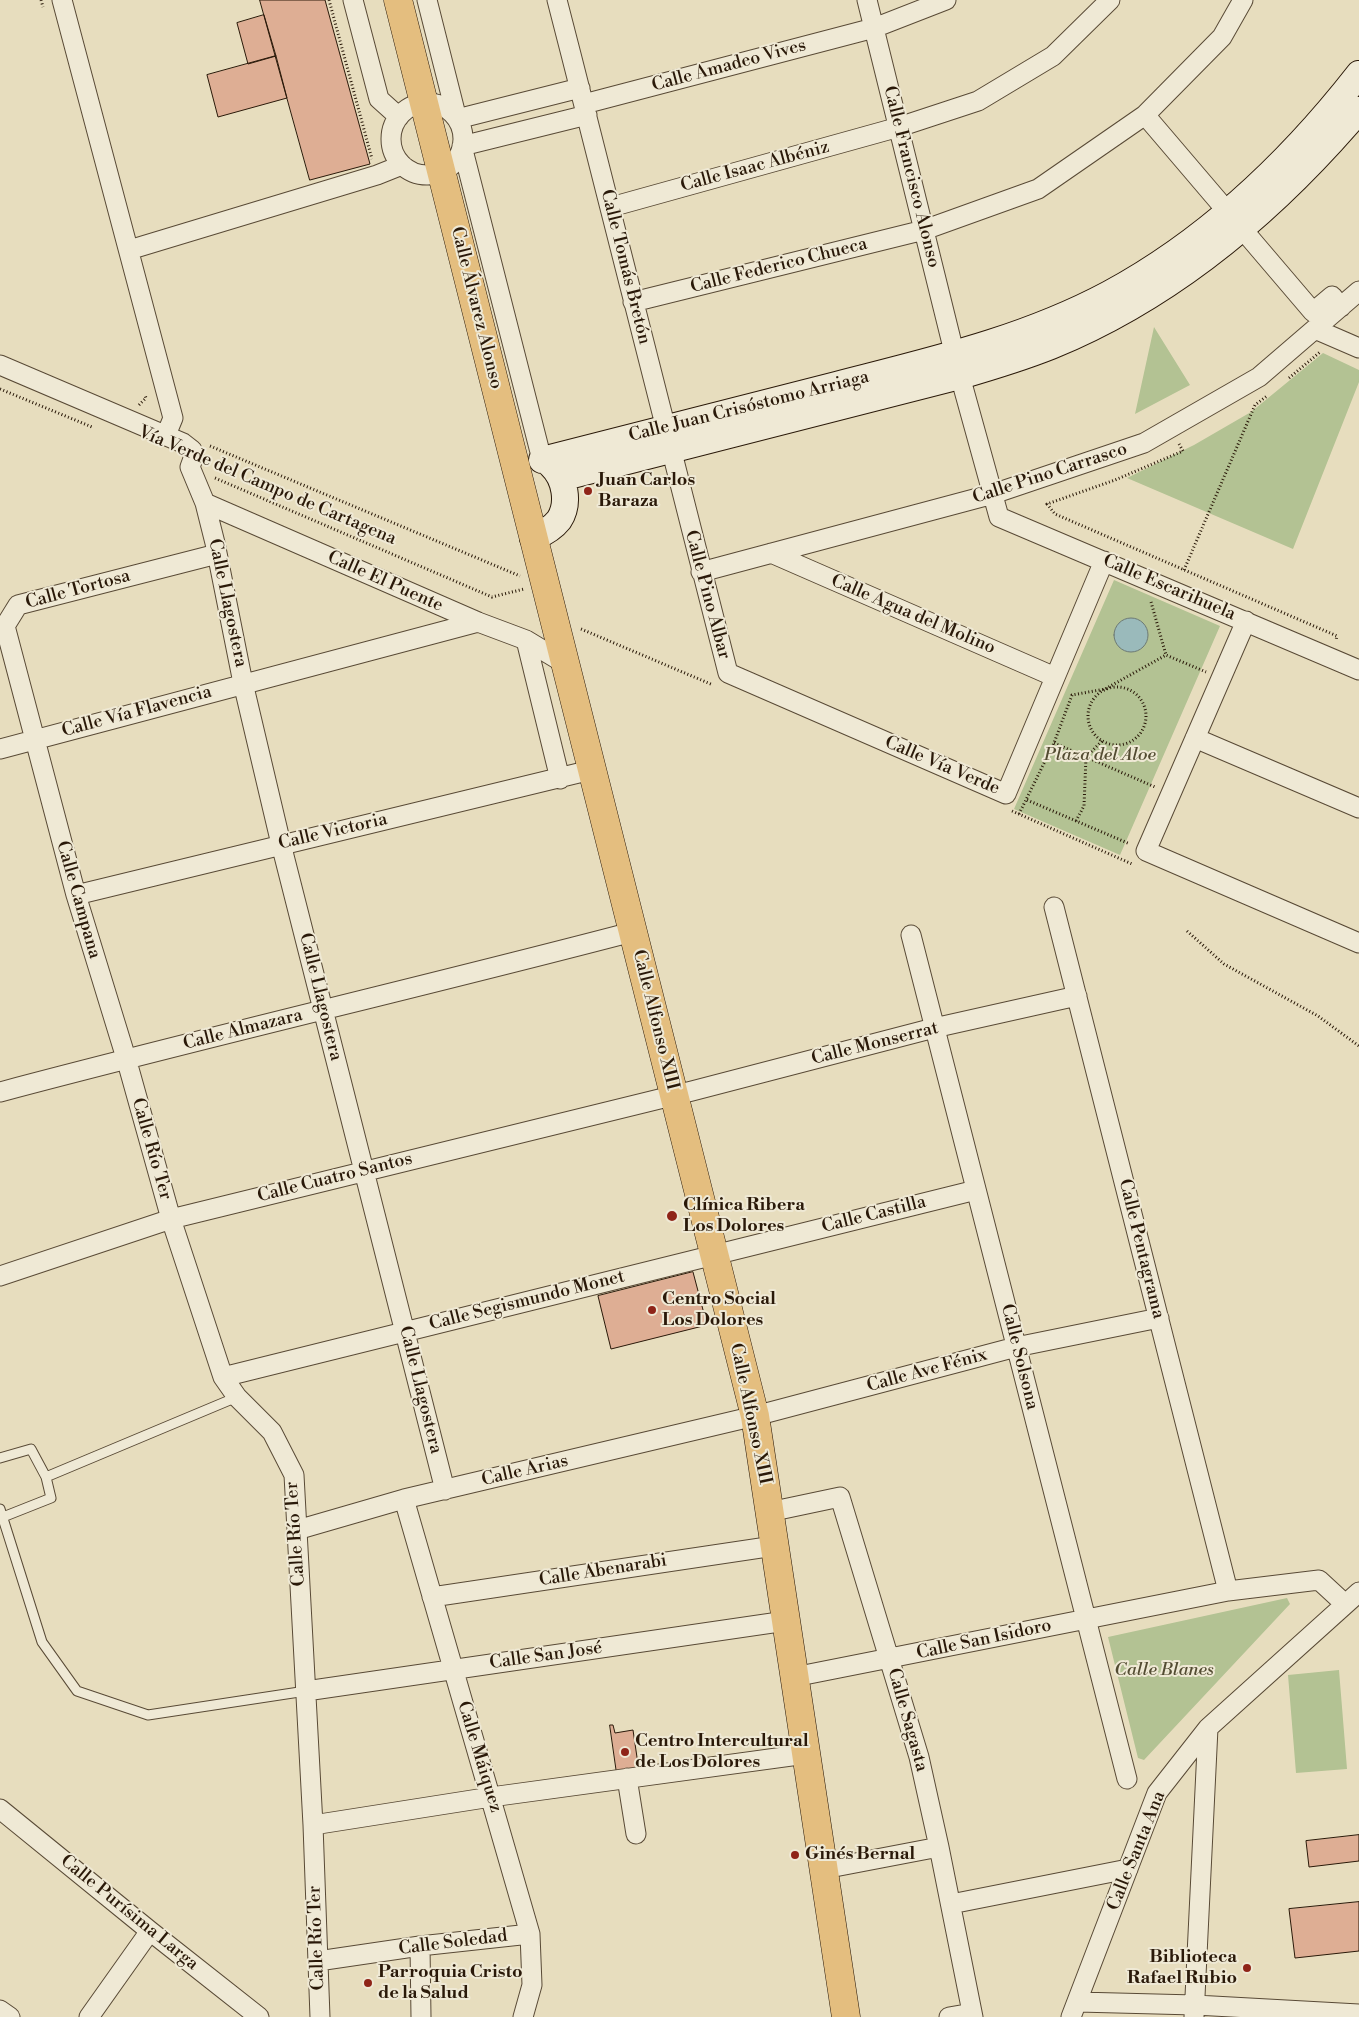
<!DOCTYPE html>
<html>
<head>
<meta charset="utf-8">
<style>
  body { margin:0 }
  canvas { display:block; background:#e7ddbe }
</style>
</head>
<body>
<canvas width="1359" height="2017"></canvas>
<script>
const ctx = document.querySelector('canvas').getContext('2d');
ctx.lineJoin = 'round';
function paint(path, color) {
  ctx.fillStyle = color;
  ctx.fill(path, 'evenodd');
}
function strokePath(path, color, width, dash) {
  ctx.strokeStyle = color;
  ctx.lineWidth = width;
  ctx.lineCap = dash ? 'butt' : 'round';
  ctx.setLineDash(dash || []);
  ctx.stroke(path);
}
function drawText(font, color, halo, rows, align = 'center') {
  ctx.font = font + ' "Libre Bodoni",serif';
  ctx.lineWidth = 4;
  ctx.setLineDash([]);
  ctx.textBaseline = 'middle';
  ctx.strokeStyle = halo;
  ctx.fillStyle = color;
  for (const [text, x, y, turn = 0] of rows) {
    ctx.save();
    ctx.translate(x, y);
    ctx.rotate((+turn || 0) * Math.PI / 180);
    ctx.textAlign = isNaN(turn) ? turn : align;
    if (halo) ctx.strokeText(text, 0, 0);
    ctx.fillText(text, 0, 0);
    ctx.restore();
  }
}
paint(new Path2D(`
  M 1154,327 L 1190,385 L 1135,414 Z
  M 1323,353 L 1359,370 L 1359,382 L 1293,549 L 1127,478 L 1194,445 L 1251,412 Z
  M 1114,580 L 1220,626 L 1120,855 L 1014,809 Z
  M 1287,1598 L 1290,1604 L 1144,1760 L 1138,1758 L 1108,1637 Z
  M 1339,1670 L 1347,1769 L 1296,1773 L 1288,1675 Z`), '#b3c293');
const water = new Path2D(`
  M1114 635a17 17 0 1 1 34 0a17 17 0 1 1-34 0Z`);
paint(water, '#9ababb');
strokePath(water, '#6d7a74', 1);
const building = new Path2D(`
  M 260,0 L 325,0 L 370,164 L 310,180 Z
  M 264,15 L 276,56 L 248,64 L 237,23 Z
  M 276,56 L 287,98 L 218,117 L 207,75 Z
  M 693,1272 L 707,1325 L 611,1349 L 598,1296 Z
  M 610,1725 L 613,1725 L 615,1733 L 633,1730 L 639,1771 L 617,1774 Z
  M 1359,1835 L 1359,1861 L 1309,1867 L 1306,1841 Z
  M 1359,1902 L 1359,1951 L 1295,1958 L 1289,1909 Z`);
paint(building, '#deae94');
strokePath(building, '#2a1909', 1);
const lane = new Path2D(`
  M 0,1458 L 31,1449 L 46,1477 L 237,1397
  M 0,1509 L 42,1642 L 77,1691 L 148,1715 L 306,1691
  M 3,1517 L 51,1498 L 46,1477`);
const street = new Path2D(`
  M 62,0 L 173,418 L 166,435
  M 353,0 L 379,99 L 399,117
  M 427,0 L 457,119 L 580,88
  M 557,0 C 615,224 669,449 728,673 L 1006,794 L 1104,561
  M 867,0 L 960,376 L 999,517 L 1359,670
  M391 139a36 36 0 1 1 72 0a36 36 0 1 1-72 0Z
  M 584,104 L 874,28 L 946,0
  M 1145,115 L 1313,312 L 1332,296 L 1341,307
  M 611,207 L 899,127 L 978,101 L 1053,56 L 1110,0
  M 129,250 L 377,175 L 402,165
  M 633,302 L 924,230 L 1038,189 L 1145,115 L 1222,37 L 1243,0
  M 1315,329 L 1359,348
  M 0,365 L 183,443 L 192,450 L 194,456 L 190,467 L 205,503 L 215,543 L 243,683 L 281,844 L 445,1490
  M 542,460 L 462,146 L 587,115
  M 205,503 L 478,622 L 526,640 L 564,663
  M 771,553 L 1055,677
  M 217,554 L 18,605 L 5,626 L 76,895 L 126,1058 L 171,1219 L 223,1377 L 237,1397 L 272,1432 L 294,1475 L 313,1825 L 320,2017
  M 701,572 L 993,494 L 1144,443 L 1259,377 L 1359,291
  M 1246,621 L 1146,851 L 1359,943
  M 526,640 L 560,779
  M 1195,738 L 1359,808
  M 0,749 L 478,622
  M 76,895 L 591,770
  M 1054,907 L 1228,1591
  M 911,935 L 1127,1779
  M 0,1092 C 210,1036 422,987 632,932
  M 0,1276 L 171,1219 L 692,1091 L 934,1028 L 1077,996
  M 223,1377 L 976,1190
  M 404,1499 L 530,1934 L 532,1985 L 523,2017
  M 769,1512 L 840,1497 L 919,1757 L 939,1847 L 973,2017
  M 297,1530 L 404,1499 L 755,1416 L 1016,1347 L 1159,1318
  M 432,1597 L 774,1546
  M 794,1677 L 1228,1591 L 1319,1580 L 1345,1604
  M 306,1691 L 786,1621
  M 627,1778 L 636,1834
  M 0,1809 L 150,1931 L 259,2017
  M 313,1825 L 491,1797 L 806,1754
  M 824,1869 L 939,1847
  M 951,1904 L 1128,1869
  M 420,1946 L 421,2017
  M 318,1961 L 420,1946 L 530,1934
  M 1078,2002 L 1195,2005 L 1359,2014
  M 0,2010 L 10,2017
  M 89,2017 L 150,1931
  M 949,2017 L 972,2013
  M 1071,2017 L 1157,1793 L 1208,1728 L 1359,1592
  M 1194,2017 L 1208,1728`);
const secondary = new Path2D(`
  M 542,460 C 640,435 738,410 836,385 C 929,361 1023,340 1109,294 C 1207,241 1291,161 1359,74
  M 561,478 L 960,376 C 991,367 1021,358 1051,346 C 1173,296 1274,210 1359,110
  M 533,538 C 542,534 552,529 559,520 C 570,503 565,478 551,465`);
const primary = new Path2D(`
  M 398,0 L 755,1416 L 846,2017`);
strokePath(lane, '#594a36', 11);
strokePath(street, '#594a36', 21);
strokePath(secondary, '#2a1909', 28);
strokePath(primary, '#2a1909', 29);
strokePath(new Path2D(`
  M 41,0 L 43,7
  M 329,0 L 372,159
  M 1289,378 L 1320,352
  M 0,389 L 92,427
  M 139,405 L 146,398 L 145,395
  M 1179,444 L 1183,451 L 1115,480 L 1047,504 L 1055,514 L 1337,636 L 1336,640
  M 210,446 L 520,576
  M 215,478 L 492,597 L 524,589
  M 1184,570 L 1255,405 L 1267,396
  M 1151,602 L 1166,655
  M 581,629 L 713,685
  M1088 716a29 29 0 1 1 58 0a29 29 0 1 1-58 0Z
  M 1054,743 L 1155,787
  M 1027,800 L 1130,844
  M 1012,811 L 1132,864
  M 1019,814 L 1054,743 L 1072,695 L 1105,689 L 1166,655 L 1206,672
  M 1076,821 L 1084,806 L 1086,757 L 1102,741
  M 1187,931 L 1224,964 L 1318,1016 L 1359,1046`), '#2a1909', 3, [1, 2.5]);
strokePath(lane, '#efe9d5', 9);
strokePath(street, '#efe9d5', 19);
strokePath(secondary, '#efe9d5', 26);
strokePath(primary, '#e4be7f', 28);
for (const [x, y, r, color] of [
  [588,491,5,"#8f2418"],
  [672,1216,6,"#8f2418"],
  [652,1310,5,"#8f2418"],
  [625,1752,5,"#8f2418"],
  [795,1855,5,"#8f2418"],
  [1247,1968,5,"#8f2418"],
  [368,1983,5,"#8f2418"]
]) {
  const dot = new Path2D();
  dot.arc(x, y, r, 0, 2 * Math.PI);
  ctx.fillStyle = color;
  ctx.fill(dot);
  strokePath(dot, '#efe9d5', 2);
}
drawText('18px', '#2a1909', '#efe9d5', [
  ["Calle Amadeo Vives",729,66,-15],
  ["Calle Isaac Albéniz",755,167,-15],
  ["Calle Francisco Alonso",911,177,76],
  ["Calle Federico Chueca",779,266,-14],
  ["Calle Tomás Bretón",625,267,76],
  ["Calle Álvarez Alonso",476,308,76],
  ["Calle Juan Crisóstomo Arriaga",749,407,-14],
  ["Calle Pino Carrasco",1050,474,-18],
  ["Vía Verde del Campo de Cartagena",267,486,23],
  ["Calle El Puente",385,582,24],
  ["Calle Escarihuela",1169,588,23],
  ["Calle Tortosa",78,590,-15],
  ["Calle Pino Albar",707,595,75],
  ["Calle Llagostera",227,603,78],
  ["Calle Agua del Molino",913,615,23],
  ["Calle Vía Flavencia",137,712,-15],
  ["Calle Vía Verde",942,766,23],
  ["Calle Victoria",333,832,-13],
  ["Calle Campana",78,900,74],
  ["Calle Llagostera",320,997,76],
  ["Calle Alfonso XIII",655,1020,76],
  ["Calle Almazara",243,1030,-14],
  ["Calle Monserrat",875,1044,-14],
  ["Calle Río Ter",151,1149,74],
  ["Calle Cuatro Santos",335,1178,-14],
  ["Calle Castilla",874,1215,-14],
  ["Calle Pentagrama",1141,1249,76],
  ["Calle Segismundo Monet",527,1301,-14],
  ["Calle Solsona",1019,1357,76],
  ["Calle Ave Fénix",927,1371,-15],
  ["Calle Llagostera",420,1390,76],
  ["Calle Alfonso XIII",750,1414,78],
  ["Calle Arias",525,1471,-13],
  ["Calle Río Ter",296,1534,-94],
  ["Calle Abenarabi",603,1571,-9],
  ["Calle San Isidoro",984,1640,-12],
  ["Calle San José",546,1656,-8],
  ["Calle Sagasta",907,1720,74],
  ["Calle Máiquez",479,1757,73],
  ["Calle Santa Ana",1137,1851,-68],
  ["Calle Purísima Larga",129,1913,39],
  ["Calle Río Ter",317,1938,-92],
  ["Calle Soledad",453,1943,-7]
]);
drawText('bold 18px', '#2a1909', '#efe9d5', [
  ["Juan Carlos",598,481],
  ["Baraza",598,502],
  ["Clínica Ribera",683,1206],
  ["Los Dolores",683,1227],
  ["Centro Social",662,1300],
  ["Los Dolores",662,1321],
  ["Centro Intercultural",635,1742],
  ["de Los Dolores",635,1763],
  ["Ginés Bernal",805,1855],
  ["Biblioteca",1237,1958,"right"],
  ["Rafael Rubio",1237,1979,"right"],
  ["Parroquia Cristo",378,1973],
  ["de la Salud",378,1994]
], 'left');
drawText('italic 18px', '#534c32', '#efe9d5', [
  ["Plaza del Aloe",1100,756],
  ["Calle Blanes",1164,1671]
]);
</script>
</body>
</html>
